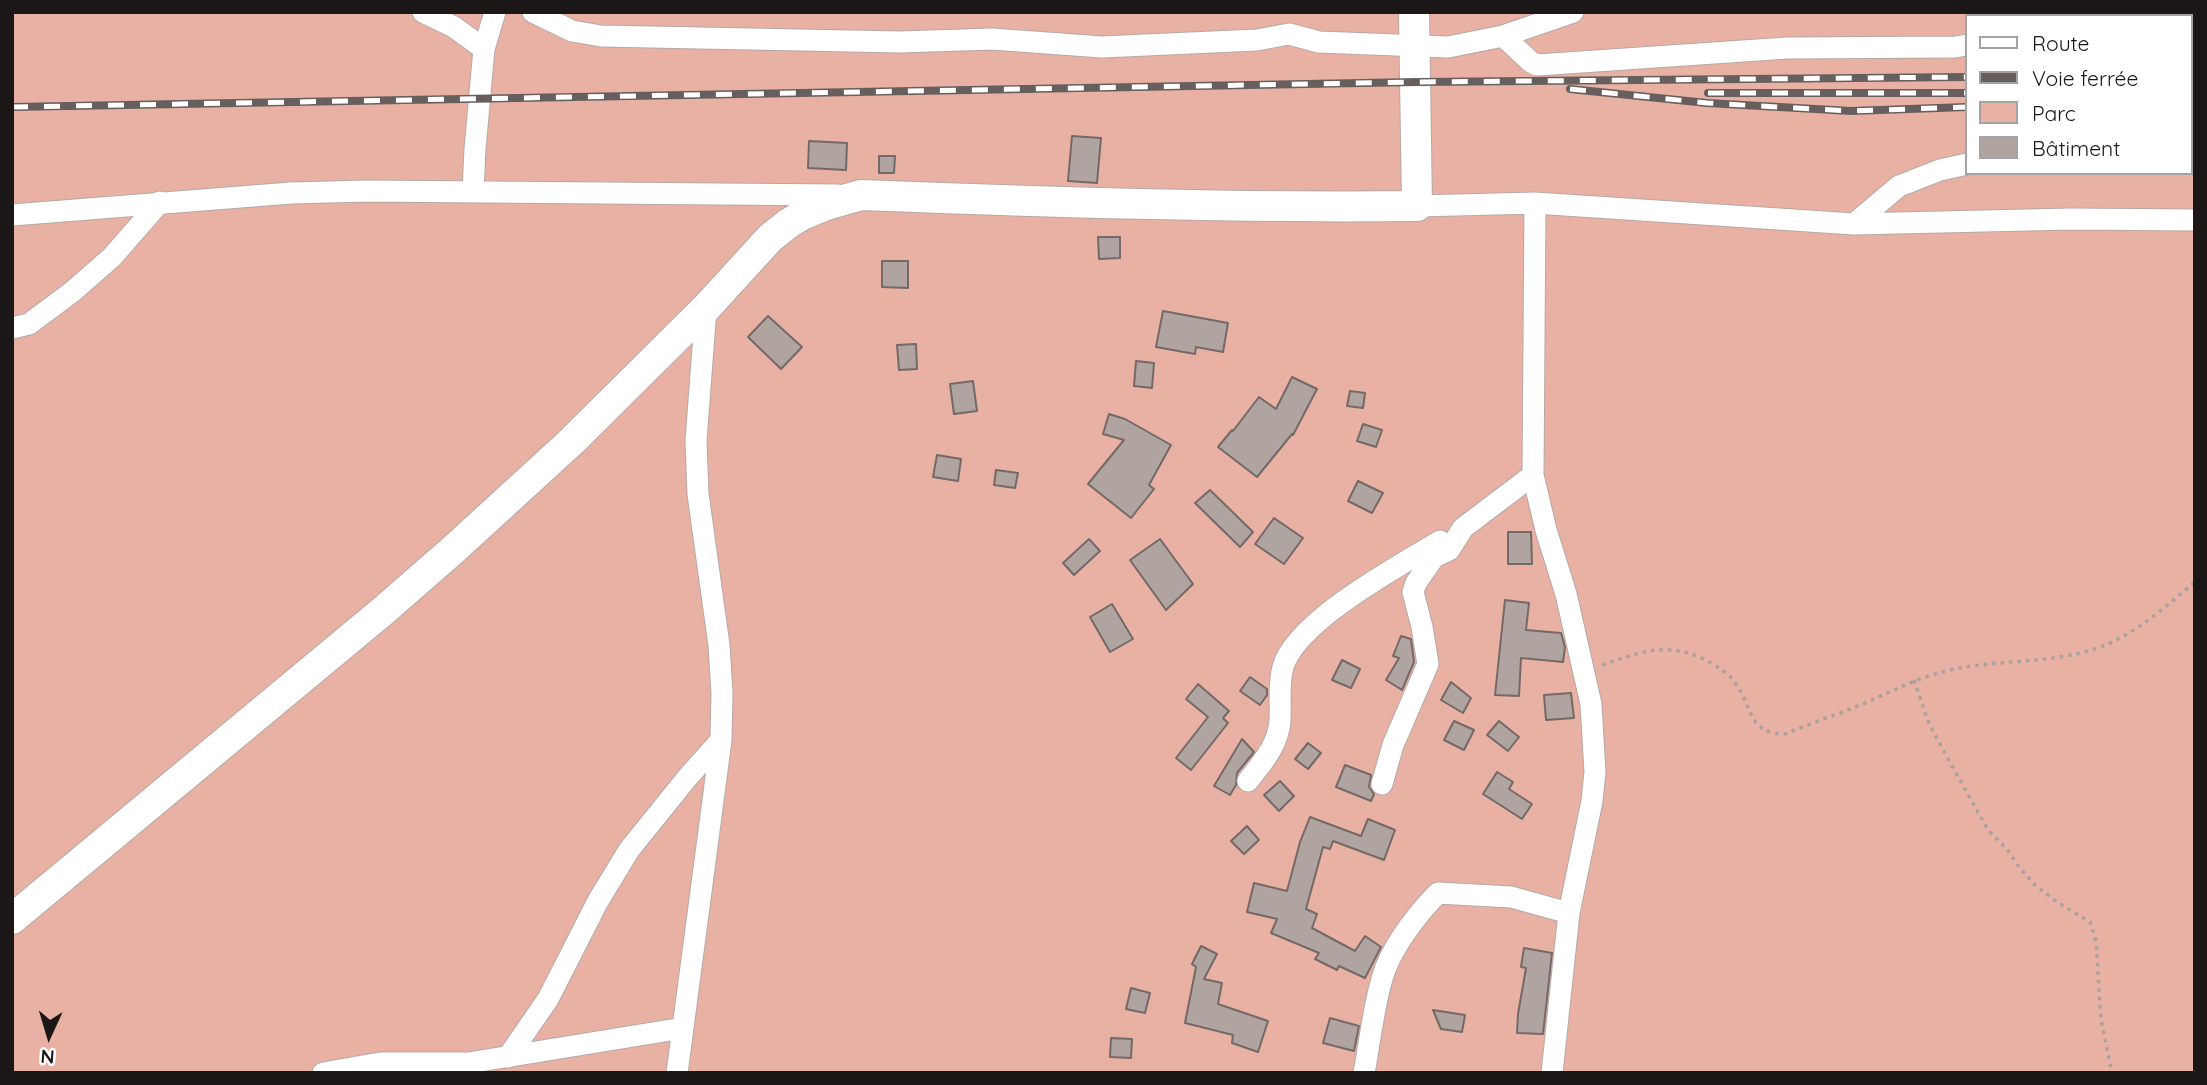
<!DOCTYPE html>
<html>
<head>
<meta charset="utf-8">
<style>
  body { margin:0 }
  #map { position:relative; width:2207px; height:1085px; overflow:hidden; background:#eaddda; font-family:Quicksand,sans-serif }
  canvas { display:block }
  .frame { position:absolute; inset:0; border:14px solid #1b1716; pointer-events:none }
  .legend { position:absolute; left:1965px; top:14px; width:228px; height:161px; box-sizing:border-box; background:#fff; border:2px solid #a4a2a2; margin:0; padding:9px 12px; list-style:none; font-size:21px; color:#1b1716 }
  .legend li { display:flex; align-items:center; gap:14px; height:35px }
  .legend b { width:35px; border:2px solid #a4a2a2 }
  .north { position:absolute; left:14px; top:1001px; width:70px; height:70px; -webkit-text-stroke:5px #fff; paint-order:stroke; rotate:184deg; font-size:19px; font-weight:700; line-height:28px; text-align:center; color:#1b1716 }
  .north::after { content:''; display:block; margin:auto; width:24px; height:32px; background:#1b1716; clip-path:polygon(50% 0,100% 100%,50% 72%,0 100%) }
</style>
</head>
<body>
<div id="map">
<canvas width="2207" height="1085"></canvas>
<div class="frame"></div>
<ul class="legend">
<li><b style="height:9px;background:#fff"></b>Route</li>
<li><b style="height:9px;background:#675f5d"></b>Voie ferrée</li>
<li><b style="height:19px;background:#e8b1a3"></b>Parc</li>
<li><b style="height:19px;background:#b0a4a1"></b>Bâtiment</li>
</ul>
<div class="north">N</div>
</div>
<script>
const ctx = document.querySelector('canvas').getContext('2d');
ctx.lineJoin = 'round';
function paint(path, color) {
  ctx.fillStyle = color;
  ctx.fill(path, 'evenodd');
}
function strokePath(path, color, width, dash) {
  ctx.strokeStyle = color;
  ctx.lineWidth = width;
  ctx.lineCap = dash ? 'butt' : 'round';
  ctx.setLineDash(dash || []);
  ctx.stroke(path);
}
paint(new Path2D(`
  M 12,12 L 2195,12 L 2195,1073 L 12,1073 ZM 1967,16 L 2191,16 L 2191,173 L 1967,173 Z`), '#e8b1a3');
const building = new Path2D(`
  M 1072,136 L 1101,138 L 1097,183 L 1068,181 Z
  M 809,141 L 847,143 L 846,170 L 808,168 Z
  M 879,156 L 895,156 L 894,173 L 879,173 Z
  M 1098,237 L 1120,237 L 1120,258 L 1099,259 Z
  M 882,261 L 908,261 L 908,288 L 882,287 Z
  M 1163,311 L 1228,323 L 1223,352 L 1196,347 L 1195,354 L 1156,347 Z
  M 768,316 L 802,347 L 781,369 L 748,337 Z
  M 916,344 L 917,369 L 899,370 L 897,345 Z
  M 1136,361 L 1154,363 L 1152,388 L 1134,386 Z
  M 1292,377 L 1317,389 L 1293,435 L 1292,434 L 1257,477 L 1218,447 L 1232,430 L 1233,431 L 1259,397 L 1276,409 Z
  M 973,381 L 977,411 L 954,414 L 950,384 Z
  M 1350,391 L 1365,393 L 1363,408 L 1347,406 Z
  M 1109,414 L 1125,419 L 1171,445 L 1149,485 L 1154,489 L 1131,518 L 1088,484 L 1124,440 L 1103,434 Z
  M 1363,424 L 1382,430 L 1376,447 L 1357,441 Z
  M 937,455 L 961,459 L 958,481 L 933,477 Z
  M 996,470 L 1018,473 L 1015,488 L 994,485 Z
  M 1358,481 L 1383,493 L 1372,513 L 1348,501 Z
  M 1210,490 L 1253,532 L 1240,547 L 1195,503 Z
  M 1274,518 L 1303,538 L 1284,564 L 1255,544 Z
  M 1508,532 L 1531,532 L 1532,564 L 1508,564 Z
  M 1089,539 L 1100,551 L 1074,575 L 1063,563 Z
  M 1160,539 L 1193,584 L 1166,610 L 1130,560 Z
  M 1505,600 L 1529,603 L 1526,630 L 1561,633 L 1565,647 L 1563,662 L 1521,658 L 1519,696 L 1495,695 Z
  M 1112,604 L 1133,639 L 1110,652 L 1090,617 Z
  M 1401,636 L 1411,639 L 1414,662 L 1402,690 L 1386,680 L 1399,658 L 1393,656 Z
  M 1342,660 L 1360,669 L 1351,688 L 1332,680 Z
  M 1250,677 L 1267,689 L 1267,695 L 1260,705 L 1240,691 Z
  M 1451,682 L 1471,698 L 1463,713 L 1441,700 Z
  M 1198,684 L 1229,711 L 1223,718 L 1228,723 L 1191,770 L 1176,758 L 1208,717 L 1186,699 Z
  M 1571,693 L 1574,718 L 1546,720 L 1544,695 Z
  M 1454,721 L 1474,730 L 1464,750 L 1444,740 Z
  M 1499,721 L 1519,737 L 1508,751 L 1487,735 Z
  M 1242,739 L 1254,752 L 1237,773 L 1236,785 L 1230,795 L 1214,786 Z
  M 1308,743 L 1321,753 L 1308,769 L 1295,759 Z
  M 1345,765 L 1371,775 L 1369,787 L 1374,794 L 1371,801 L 1336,787 Z
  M 1497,772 L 1513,782 L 1509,789 L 1532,804 L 1522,819 L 1483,794 Z
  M 1280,781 L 1294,796 L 1279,811 L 1264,795 Z
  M 1310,817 L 1361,836 L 1368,819 L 1395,830 L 1384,860 L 1333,841 L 1330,849 L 1323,847 L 1306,909 L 1317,914 L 1312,928 L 1355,951 L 1365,936 L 1381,947 L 1365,978 L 1339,966 L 1337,970 L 1315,959 L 1319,953 L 1271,933 L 1277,919 L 1247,912 L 1254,883 L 1287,891 L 1300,842 Z
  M 1247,826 L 1259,840 L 1244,854 L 1231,841 Z
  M 1201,946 L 1217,954 L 1204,979 L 1222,983 L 1218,1004 L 1268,1021 L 1258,1052 L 1232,1043 L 1233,1035 L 1185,1023 L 1196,967 L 1192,964 Z
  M 1524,948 L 1552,953 L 1543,1034 L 1517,1033 L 1518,1014 L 1526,968 L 1521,967 Z
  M 1131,988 L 1150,993 L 1145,1013 L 1126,1009 Z
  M 1433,1010 L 1465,1015 L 1462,1032 L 1441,1029 Z
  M 1330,1018 L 1359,1026 L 1354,1051 L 1323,1043 Z
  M 1111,1038 L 1132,1039 L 1131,1058 L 1110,1057 Z`);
paint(building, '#b0a4a1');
strokePath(building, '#746966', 2);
const street = new Path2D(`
  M 423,12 L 454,27 L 484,49
  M 533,12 L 572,31 L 601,36 L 900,42 L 992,39 L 1102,47 L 1257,40 L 1289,34 L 1319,42 L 1448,47 L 1503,36 L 1573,12
  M 1992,12 L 1993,16
  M 2103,16 L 2125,12
  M 1503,36 L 1531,62 L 1537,65 L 1787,48 L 1955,47 L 1967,45
  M 473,191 L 475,149 L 484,49 L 495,12
  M 1417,206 L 1535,203 L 1854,224 L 2071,219 L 2195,220
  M 12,215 L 291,193 L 367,191 L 838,195
  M 1854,224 L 1899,186 L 1940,170 L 1967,164
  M 12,328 L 29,324 L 72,292 L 112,257 L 160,202
  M 1533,475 L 1546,530 L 1566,594 L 1591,704 L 1595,772 L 1592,801 L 1569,913 L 1552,1073
  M 1248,781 C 1262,763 1279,744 1280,720 C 1281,702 1278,685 1283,667 C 1296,621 1399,566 1440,541
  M 1382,784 L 1393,745 L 1428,664 L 1422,627 L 1413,592 L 1416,583 L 1434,557 L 1449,550 L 1463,528 L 1533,475 L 1535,203
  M 508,1057 L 548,999 L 598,901 L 629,850 L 687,778 L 721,740
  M 323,1073 L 380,1063 L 468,1063 L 683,1028
  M 677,1073 L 721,740 L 722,693 L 719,645 L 698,494 L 696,441 L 706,308
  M 1364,1073 C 1370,1042 1375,995 1386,967 C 1396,942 1419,912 1438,893 L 1511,897 L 1569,913`);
const secondary = new Path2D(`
  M 12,919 L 383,611 L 454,549 L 572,441 L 706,308 L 770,238 L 789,223 L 804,214 L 826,205 L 861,195 C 1046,202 1231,208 1417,206 L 1414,12`);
strokePath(street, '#b6a9a6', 23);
strokePath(secondary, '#b6a9a6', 32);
strokePath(new Path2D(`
  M 1602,665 C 1643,651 1671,640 1711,663 C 1721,669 1730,674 1736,684 C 1753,708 1748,734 1785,734 C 1811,723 1839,714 1865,703 C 1895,690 1923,675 1955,669 C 1999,660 2045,663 2088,651 C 2129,640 2163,609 2195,582
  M 1914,680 L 1928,721 L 1943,750 L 1988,830 L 2006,848 L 2019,867 L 2035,885 L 2057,902 L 2090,922 L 2096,941 L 2101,1020 L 2112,1073`), '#aaa09d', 3.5, [3.5, 5]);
strokePath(street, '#fff', 21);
strokePath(secondary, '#fff', 30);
const rail = new Path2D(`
  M 2191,75 L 2195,75
  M 1570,89 L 1707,103 L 1851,111 L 1967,107
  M 2191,91 L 2195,91
  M 1708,93 L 1967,93
  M 12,107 L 1418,82 L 1967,77`);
strokePath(rail, '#675f5d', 8);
strokePath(rail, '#fff', 5, [16]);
</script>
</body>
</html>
